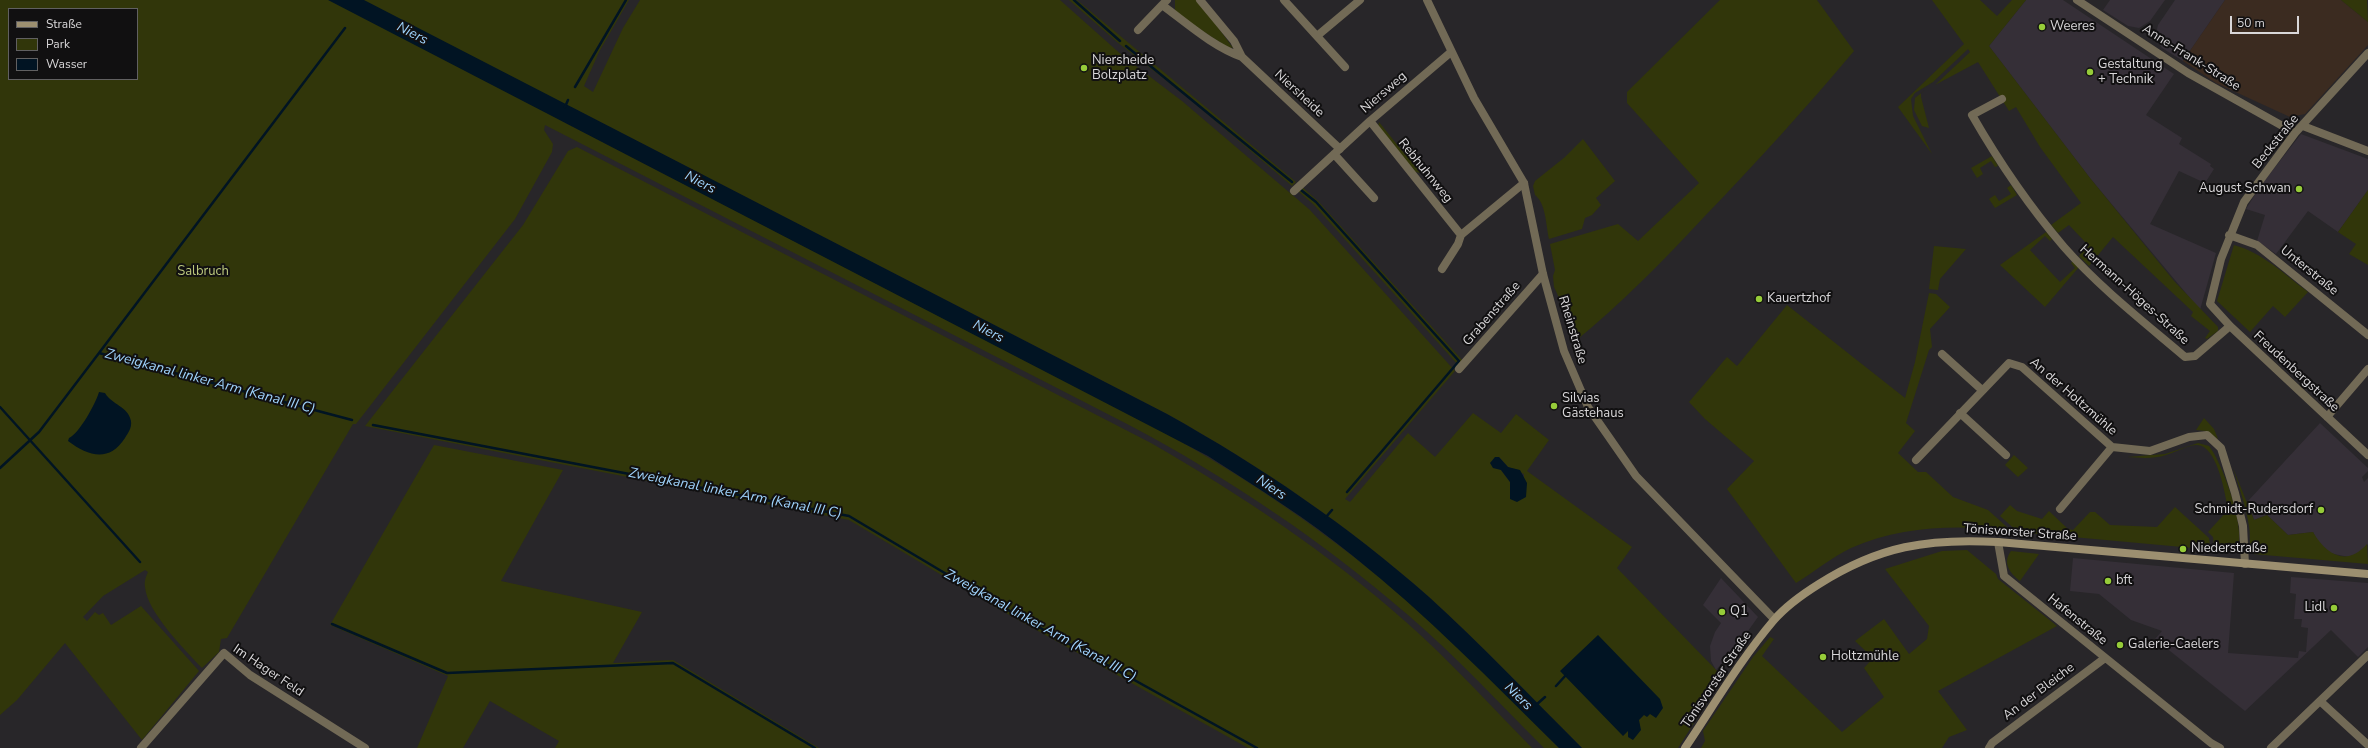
<!DOCTYPE html>
<html>
<head>
<meta charset="utf-8">
<style>
  body { margin:0 }
  #map { position:relative; width:2368px; height:748px; overflow:hidden; background:#282629; font-family:"Nunito Sans",sans-serif }
  canvas { display:block }
  .legend { position:absolute; left:8px; top:8px; width:130px; height:72px; box-sizing:border-box; background:#111011; border:1px solid #616061; margin:0; padding:5px 7px; list-style:none; font-size:12px; color:#d9d7d9 }
  .legend li { display:flex; align-items:center; gap:8px; height:20px }
  .legend b { width:20px; border:1px solid #616061 }
  .scale { position:absolute; left:2230px; top:16px; width:69px; height:18px; box-sizing:border-box; border:2px solid #d9d7d9; border-top:0; padding-left:5px; font-size:12px; line-height:14px; white-space:nowrap; color:#d9d7d9; -webkit-text-stroke:3px #111011; paint-order:stroke }
</style>
</head>
<body>
<div id="map">
<canvas width="2368" height="748"></canvas>
<ul class="legend">
<li><b style="height:5px;background:#9c8f70"></b>Straße</li>
<li><b style="height:11px;background:#31360a"></b>Park</li>
<li><b style="height:11px;background:#011423"></b>Wasser</li>
</ul>
<div class="scale">50 m</div>
</div>
<script>
const ctx = document.querySelector('canvas').getContext('2d');
ctx.lineJoin = 'round';
function paint(path, color) {
  ctx.fillStyle = color;
  ctx.fill(path, 'evenodd');
}
function strokePath(path, color, width, dash) {
  ctx.strokeStyle = color;
  ctx.lineWidth = width;
  ctx.lineCap = dash ? 'butt' : 'round';
  ctx.setLineDash(dash || []);
  ctx.stroke(path);
}
function drawText(font, color, halo, rows, align = 'center') {
  ctx.font = font + ' "Nunito Sans",sans-serif';
  ctx.lineWidth = 4;
  ctx.setLineDash([]);
  ctx.textBaseline = 'middle';
  ctx.strokeStyle = halo;
  ctx.fillStyle = color;
  for (const [text, x, y, turn = 0] of rows) {
    ctx.save();
    ctx.translate(x, y);
    ctx.rotate((+turn || 0) * Math.PI / 180);
    ctx.textAlign = isNaN(turn) ? turn : align;
    if (halo) ctx.strokeText(text, 0, 0);
    ctx.fillText(text, 0, 0);
    ctx.restore();
  }
}
paint(new Path2D(`
  M 2026,0 L 2063,0 L 2174,74 L 2146,115 L 2182,138 L 2179,144 L 2211,164 L 2210,166 L 2214,169 L 2205,183 L 2179,171 L 2150,224 L 2216,253 L 2200,310 L 2090,178 L 1989,46 Z
  M 2110,0 L 2165,0 L 2150,21 L 2139,28 L 2128,26 L 2103,10 Z
  M 2175,0 L 2225,0 L 2183,61 L 2162,48 L 2155,38 L 2158,25 Z
  M 2301,134 L 2368,159 L 2368,190 L 2338,232 L 2308,211 L 2276,254 L 2257,241 L 2265,215 L 2246,209 L 2261,185 Z
  M 2320,423 L 2368,468 L 2368,471 L 2362,477 L 2364,482 L 2368,478 L 2368,544 L 2360,553 L 2349,557 L 2329,553 L 2319,544 L 2313,532 L 2288,535 L 2267,515 L 2254,520 L 2248,501 Z
  M 2073,558 L 2234,573 L 2228,653 L 2298,658 L 2299,651 L 2306,652 L 2308,628 L 2301,627 L 2302,619 L 2294,619 L 2296,594 L 2290,593 L 2291,577 L 2368,583 L 2368,647 L 2358,657 L 2331,630 L 2245,711 L 2155,639 L 2162,631 L 2131,620 L 2099,594 L 2070,591 Z
  M 1721,578 L 1758,617 L 1738,645 L 1716,670 L 1711,661 L 1710,646 L 1715,632 L 1721,623 L 1703,605 Z`), '#352f37');
paint(new Path2D(`
  M 2225,0 L 2341,0 L 2368,22 L 2368,45 L 2305,114 L 2290,117 L 2216,83 L 2183,61 Z`), '#3b2b20');
paint(new Path2D(`
  M 0,0 L 629,0 L 599,52 L 584,86 L 593,92 L 623,28 L 640,0 L 1060,0 L 1124,57 L 1182,101 L 1310,210 L 1455,371 L 1345,499 L 1350,502 L 1408,433 L 1435,457 L 1473,413 L 1501,433 L 1516,414 L 1549,440 L 1527,471 L 1632,547 L 1617,568 L 1723,677 L 1678,748 L 1582,748 C 1531,697 1482,645 1429,597 C 1349,526 1260,466 1167,414 L 571,107 L 562,121 L 1158,429 C 1252,480 1338,540 1418,610 C 1468,653 1513,702 1559,748 L 1544,748 C 1499,703 1456,656 1408,615 C 1322,541 1229,478 1129,425 L 545,125 L 544,130 L 553,144 L 552,152 L 515,219 L 356,424 L 353,424 L 227,638 L 221,639 L 219,652 L 202,668 C 185,650 147,612 145,587 C 144,581 146,577 148,572 L 145,570 L 103,596 L 83,617 L 87,621 L 95,612 L 99,615 L 103,613 L 111,625 L 141,606 L 199,671 L 142,740 L 65,643 L 17,700 L 0,715 ZM 9,9 L 137,9 L 137,79 L 9,79 ZM 1499,457 L 1508,467 L 1524,474 L 1524,479 L 1511,490 L 1510,482 L 1501,470 Z
  M 1069,0 L 1077,0 L 1296,182 L 1292,186 L 1187,97 L 1117,42 Z
  M 1175,0 L 1198,0 L 1233,48 L 1227,47 L 1177,14 L 1175,10 Z
  M 1720,0 L 1817,0 L 1854,51 C 1806,108 1756,163 1704,217 C 1663,261 1620,305 1573,343 L 1562,304 L 1554,287 L 1553,276 L 1555,270 L 1550,244 L 1618,224 L 1638,241 L 1699,183 L 1627,103 L 1627,92 Z
  M 1932,0 L 1980,0 L 1997,16 L 2012,0 L 2026,0 L 1989,46 L 2090,178 L 2174,281 L 2218,327 L 2218,331 L 2207,339 L 2205,338 L 2210,331 L 2191,316 L 2193,312 L 2113,237 L 2089,266 L 2079,256 L 2088,245 L 2069,225 L 2058,233 L 2051,225 L 2081,203 L 2040,147 L 2016,107 L 2009,111 L 1978,62 L 1935,85 L 1970,52 L 1968,49 L 1933,82 L 1915,93 L 1911,99 L 1913,116 L 1932,154 L 1898,107 L 1964,44 Z
  M 2341,0 L 2367,0 L 2368,22 Z
  M 1925,90 L 1921,93 L 1921,97 L 1929,128 L 1922,126 L 1914,110 L 1915,98 Z
  M 1379,122 L 1403,152 L 1410,147 L 1426,166 L 1425,171 L 1421,173 L 1415,172 L 1378,127 Z
  M 1583,139 L 1615,181 L 1596,198 L 1601,205 L 1592,215 L 1585,218 L 1582,229 L 1549,239 C 1546,226 1546,203 1535,195 L 1533,186 L 1535,181 L 1565,157 Z
  M 577,147 L 1151,443 C 1241,495 1327,552 1406,622 C 1450,661 1490,705 1532,748 L 1248,748 L 997,608 L 849,520 L 365,426 L 523,225 L 568,151 Z
  M 1992,156 L 1998,166 L 1995,167 L 1991,161 L 1980,168 L 1983,174 L 1977,178 L 1971,168 Z
  M 2011,185 L 2017,195 L 1995,208 L 1989,199 L 1995,195 L 1999,201 L 2011,194 L 2007,188 Z
  M 1302,187 L 1318,201 L 1463,361 L 1459,366 L 1314,205 L 1298,191 Z
  M 2368,190 L 2368,265 L 2349,254 L 2356,244 L 2338,232 Z
  M 2046,232 L 2052,239 L 2050,241 L 2045,236 L 2030,250 L 2060,282 L 2075,268 L 2071,263 L 2073,261 L 2079,267 L 2045,307 L 2000,265 Z
  M 2234,245 C 2263,253 2284,274 2308,292 L 2285,317 L 2273,306 L 2250,332 L 2217,301 Z
  M 1934,246 L 1966,249 L 1940,279 L 1938,290 L 1929,289 Z
  M 1929,293 L 1936,294 L 1950,307 L 1930,329 L 1932,347 L 1929,350 L 1906,423 L 1915,431 L 1898,453 L 1918,472 L 1926,472 L 1953,497 L 1988,510 L 2007,527 L 2007,530 C 1953,525 1901,526 1851,548 C 1832,557 1814,572 1796,583 L 1727,489 L 1754,461 L 1705,419 L 1689,402 L 1727,357 L 1737,366 L 1787,305 L 1905,398 L 1915,362 Z
  M 2204,418 L 2214,429 L 2218,439 L 2206,431 L 2196,430 Z
  M 2198,443 L 2209,446 C 2223,464 2247,530 2237,552 L 2018,532 L 2000,516 L 2010,505 L 2017,511 L 2042,519 L 2049,511 L 2068,529 L 2073,530 L 2090,512 L 2095,512 L 2110,525 L 2157,527 L 2175,507 L 2209,538 L 2210,546 L 2214,546 L 2213,537 L 2208,532 L 2228,510 C 2225,493 2217,444 2196,445 C 2186,446 2176,452 2166,455 C 2154,459 2140,458 2127,457 L 2165,454 Z
  M 434,445 L 563,470 L 501,581 L 642,612 L 613,663 L 673,660 L 819,748 L 555,748 L 559,741 L 490,701 L 463,748 L 417,748 L 448,676 L 330,625 Z
  M 2014,455 L 2028,468 L 2018,477 L 2005,465 Z
  M 2233,468 L 2254,520 L 2267,515 L 2288,535 L 2313,532 C 2326,555 2347,567 2367,544 L 2368,564 L 2253,554 C 2248,546 2251,536 2249,526 C 2246,506 2239,487 2233,468 Z
  M 1967,550 L 1996,574 L 1998,579 L 2057,626 L 1938,691 L 1967,730 L 1949,737 L 1942,748 L 1701,748 L 1705,741 L 1703,731 L 1753,657 L 1770,637 L 1774,639 L 1762,656 L 1842,732 L 1884,697 L 1864,668 L 1873,658 L 1855,641 L 1884,619 L 1909,654 L 1927,639 L 1929,626 L 1885,569 L 1942,551 Z
  M 2011,551 L 2039,554 L 2020,581 C 2010,573 2002,563 2011,551 Z`), '#31360a');
paint(new Path2D(`
  M 328,0 L 364,0 L 1167,414 C 1260,466 1349,526 1429,597 C 1482,645 1531,697 1582,748 L 1559,748 C 1492,682 1427,615 1353,556 C 1308,519 1258,488 1208,456 Z
  M 99,392 L 105,393 C 112,405 128,406 131,421 C 132,428 128,433 125,438 C 109,463 88,456 68,441 L 69,438 C 79,434 96,403 99,392 Z
  M 1495,457 L 1499,457 L 1508,467 L 1520,470 L 1527,483 L 1526,497 L 1517,502 L 1510,499 L 1510,482 L 1501,470 L 1493,468 L 1490,463 Z
  M 1598,635 L 1660,699 L 1663,708 L 1656,718 L 1650,714 L 1647,717 L 1644,715 L 1639,720 L 1641,730 L 1633,740 L 1628,737 L 1628,731 L 1623,736 L 1560,671 Z`), '#011423');
strokePath(new Path2D(`
  M 1074,0 L 1120,41
  M 1126,46 L 1292,182
  M 575,87 L 626,0
  M 565,107 L 568,100
  M 1301,190 L 1316,202 L 1459,361 L 1347,492
  M 99,353 L 345,28
  M 0,407 L 140,562
  M 373,425 L 849,516 L 990,600 L 1257,748
  M 0,468 L 39,432 L 99,353 L 352,420
  M 1326,517 L 1332,510
  M 332,624 L 447,673 L 673,663 L 815,748
  M 1556,686 L 1566,675
  M 1536,705 L 1545,697`), '#011423', 2.5);
strokePath(new Path2D(`
  M 1167,0 L 1162,5 C 1188,24 1212,46 1242,57 L 1340,149
  M 1200,0 L 1234,41 L 1242,57
  M 1284,0 L 1345,67
  M 2077,0 L 2188,73 L 2295,133
  M 1138,30 L 1162,5
  M 1317,36 L 1360,0
  M 2368,53 L 2295,133 L 2244,202 L 2221,259 L 2210,304 L 2230,326 L 2368,455
  M 2002,99 L 1972,115 C 1999,162 2029,206 2064,247 C 2100,288 2144,322 2185,357 L 2195,356 L 2230,326
  M 1370,121 L 1461,235
  M 2303,126 L 2368,151
  M 1334,154 L 1374,198
  M 1294,191 L 1370,121 L 1451,52
  M 2229,235 L 2257,245 L 2368,335
  M 1442,269 L 1458,244 L 1461,235 L 1524,183
  M 1942,354 L 1982,390
  M 1459,369 L 1543,274
  M 1960,413 L 2006,455
  M 2327,417 L 2368,369
  M 1916,460 L 2009,363 L 2022,367 L 2112,447 L 2150,451 L 2189,437 L 2207,435 L 2221,448 L 2235,493 L 2243,526 L 2245,564
  M 2060,509 L 2112,447
  M 1998,542 L 2004,576 L 2211,743 L 2220,748
  M 2320,701 L 2368,745
  M 141,748 L 224,653 L 250,675 L 365,748
  M 1989,748 L 1992,743 L 2105,658
  M 2271,748 L 2368,655`), '#726a56', 8);
strokePath(new Path2D(`
  M 1427,0 L 1474,98 L 1524,183 L 1543,274 L 1564,351 L 1588,407 L 1636,476 L 1774,619`), '#726a56', 8);
strokePath(new Path2D(`
  M 1685,748 C 1714,705 1740,660 1774,620 C 1786,606 1803,594 1819,584 C 1879,546 1928,538 1998,542 L 2368,574`), '#9c8f70', 8);
for (const [x, y, r, color] of [
  [2042,27,4,"#96cc39"],
  [1084,68,4,"#96cc39"],
  [2090,72,4,"#96cc39"],
  [2299,189,4,"#96cc39"],
  [1759,299,4,"#96cc39"],
  [1554,406,4,"#96cc39"],
  [2321,510,4,"#96cc39"],
  [2183,549,4,"#96cc39"],
  [2108,581,4,"#96cc39"],
  [2334,608,4,"#96cc39"],
  [1722,612,4,"#96cc39"],
  [2120,645,4,"#96cc39"],
  [1823,657,4,"#96cc39"]
]) {
  const dot = new Path2D();
  dot.arc(x, y, r, 0, 2 * Math.PI);
  ctx.fillStyle = color;
  ctx.fill(dot);
  strokePath(dot, '#111011', 1.5);
}
drawText('13px', '#d9d7d9', '#111011', [
  ["Weeres",2050,27],
  ["Niersheide",1092,61],
  ["Bolzplatz",1092,76],
  ["Gestaltung",2098,65],
  ["+ Technik",2098,80],
  ["August Schwan",2291,189,"right"],
  ["Kauertzhof",1767,299],
  ["Silvias",1562,399],
  ["Gästehaus",1562,414],
  ["Schmidt-Rudersdorf",2313,510,"right"],
  ["Niederstraße",2191,549],
  ["bft",2116,581],
  ["Lidl",2326,608,"right"],
  ["Q1",1730,612],
  ["Galerie-Caelers",2128,645],
  ["Holtzmühle",1831,657]
], 'left');
drawText('13px', '#d9d7d9', '#111011', [
  ["Anne-Frank-Straße",2191,58,32],
  ["Niersweg",1384,93,-41],
  ["Niersheide",1299,94,43],
  ["Beckstraße",2276,142,-51],
  ["Rebhuhnweg",1425,171,51],
  ["Unterstraße",2309,271,39],
  ["Hermann-Höges-Straße",2134,295,42],
  ["Grabenstraße",1492,314,-49],
  ["Rheinstraße",1572,330,73],
  ["Freudenbergstraße",2296,372,43],
  ["An der Holtzmühle",2073,397,41],
  ["Tönisvorster Straße",2020,533,4],
  ["Hafenstraße",2077,620,39],
  ["Im Hager Feld",268,671,34],
  ["Tönisvorster Straße",1717,680,-56],
  ["An der Bleiche",2039,692,-37]
]);
drawText('13px', '#bcc87d', '#111011', [
  ["Salbruch",203,272]
]);
drawText('italic 14px', '#9fd3fc', '#111011', [
  ["Niers",412,34,27],
  ["Niers",700,183,27],
  ["Niers",988,332,27],
  ["Zweigkanal linker Arm (Kanal III C)",210,382,15],
  ["Niers",1271,488,34],
  ["Zweigkanal linker Arm (Kanal III C)",735,494,11],
  ["Zweigkanal linker Arm (Kanal III C)",1040,626,29],
  ["Niers",1518,697,44]
]);
</script>
</body>
</html>
